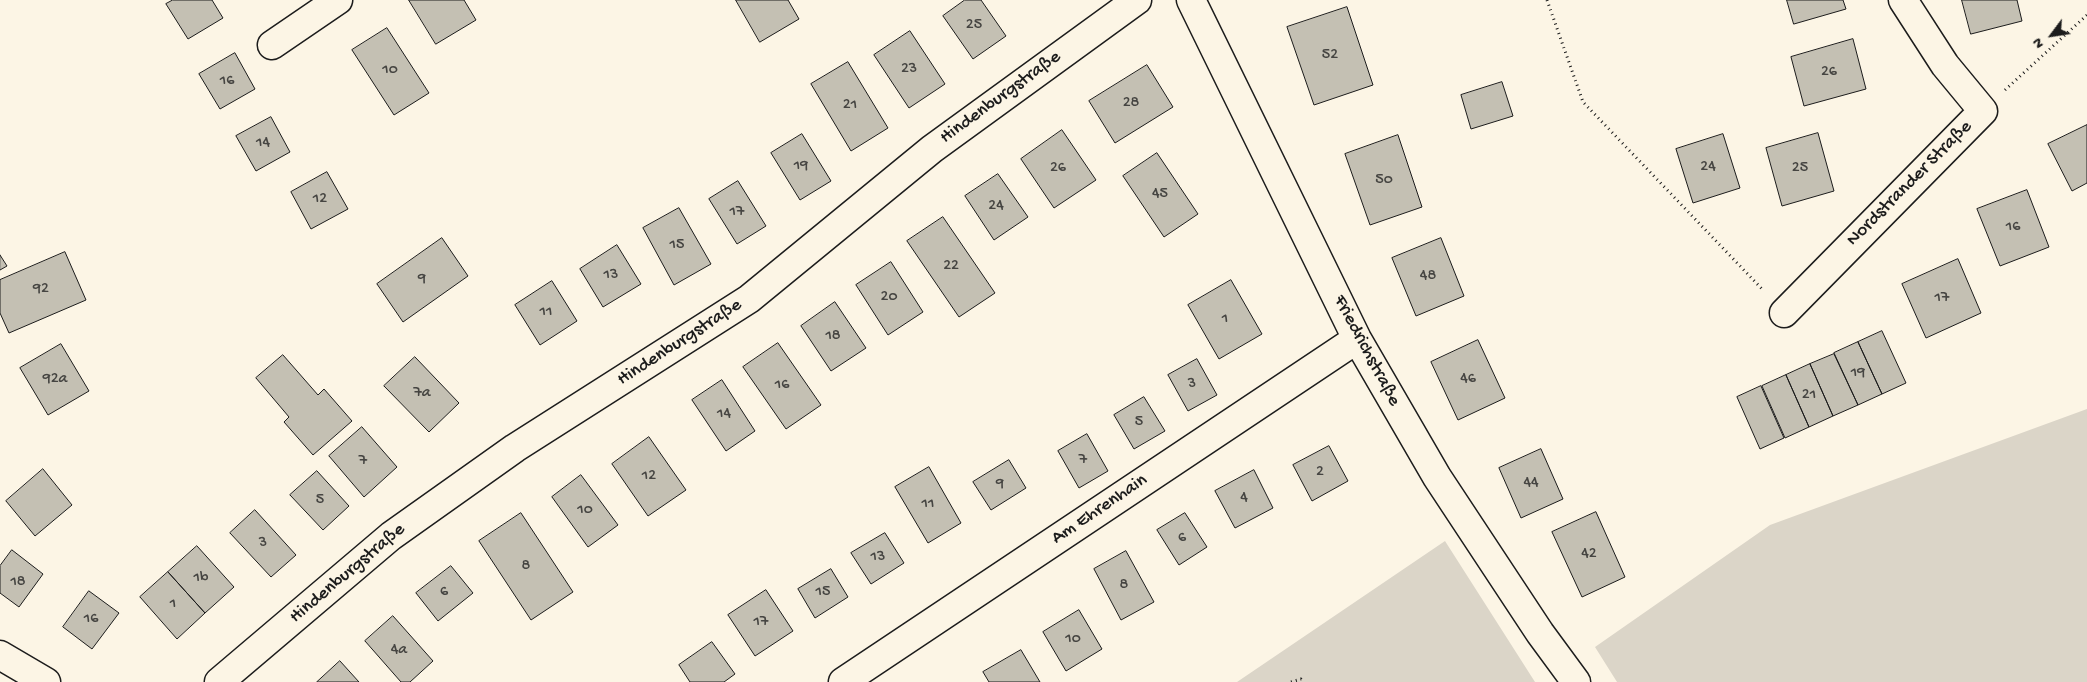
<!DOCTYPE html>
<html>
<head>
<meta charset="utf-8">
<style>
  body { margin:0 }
  #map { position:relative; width:2087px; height:682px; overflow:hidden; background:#fcf5e5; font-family:"Gochi Hand",sans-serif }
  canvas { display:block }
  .north { position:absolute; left:2027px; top:10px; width:50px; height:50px; -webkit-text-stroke:4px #fcf5e5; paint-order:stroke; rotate:239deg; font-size:14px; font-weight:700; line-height:20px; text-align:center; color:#1c1c1c }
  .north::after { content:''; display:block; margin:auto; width:18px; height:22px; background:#1c1c1c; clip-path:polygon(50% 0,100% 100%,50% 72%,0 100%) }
</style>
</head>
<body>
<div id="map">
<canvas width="2087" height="682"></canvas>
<div class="north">N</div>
</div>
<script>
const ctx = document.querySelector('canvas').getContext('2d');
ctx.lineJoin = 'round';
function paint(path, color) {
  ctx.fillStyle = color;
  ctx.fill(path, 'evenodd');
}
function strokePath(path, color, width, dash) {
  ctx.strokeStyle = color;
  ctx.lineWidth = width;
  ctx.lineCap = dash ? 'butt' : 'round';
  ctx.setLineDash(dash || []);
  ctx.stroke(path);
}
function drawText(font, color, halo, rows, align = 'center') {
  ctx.font = font + ' "Gochi Hand",sans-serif';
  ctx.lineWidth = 4;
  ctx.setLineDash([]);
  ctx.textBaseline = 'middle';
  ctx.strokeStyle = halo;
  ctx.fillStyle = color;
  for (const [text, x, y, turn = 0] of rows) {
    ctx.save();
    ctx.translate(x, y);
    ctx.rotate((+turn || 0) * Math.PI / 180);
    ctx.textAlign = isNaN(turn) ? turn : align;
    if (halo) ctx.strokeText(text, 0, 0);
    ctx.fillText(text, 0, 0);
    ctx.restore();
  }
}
paint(new Path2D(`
  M 2087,409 L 2087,682 L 1617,682 L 1595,647 L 1770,525 Z
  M 1445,541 L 1535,682 L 1237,682 Z`), '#dbd5c8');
const building = new Path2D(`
  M 173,0 L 212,0 L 223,18 L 188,39 L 166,4 Z
  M 409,0 L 464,0 L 476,20 L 436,44 Z
  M 736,0 L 788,0 L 799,19 L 760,42 Z
  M 965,0 L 981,0 L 1006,36 L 973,59 L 943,16 Z
  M 1787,0 L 1843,0 L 1846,9 L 1794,24 Z
  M 1962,0 L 2017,0 L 2022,21 L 1971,34 Z
  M 1347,7 L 1373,85 L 1314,105 L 1287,27 Z
  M 387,28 L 429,93 L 394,115 L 352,50 Z
  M 910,31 L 945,84 L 909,108 L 874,55 Z
  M 1853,39 L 1866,89 L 1804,106 L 1791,57 Z
  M 235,53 L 255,89 L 220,109 L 199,74 Z
  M 848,62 L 888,128 L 851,151 L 811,84 Z
  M 1147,65 L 1173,107 L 1115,143 L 1089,101 Z
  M 1502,82 L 1513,116 L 1471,129 L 1461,95 Z
  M 271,117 L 290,152 L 256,171 L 236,136 Z
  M 2087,125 L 2087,183 L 2072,191 L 2048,144 Z
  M 1062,130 L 1096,180 L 1054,208 L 1021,159 Z
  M 1818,133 L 1834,191 L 1782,206 L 1766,148 Z
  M 802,134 L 831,181 L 800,200 L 771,153 Z
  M 1723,134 L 1740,188 L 1693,203 L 1676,149 Z
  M 1398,135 L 1422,207 L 1370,225 L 1345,154 Z
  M 1157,153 L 1198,214 L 1164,237 L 1123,176 Z
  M 327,172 L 348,209 L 311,229 L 291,192 Z
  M 998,174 L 1028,217 L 994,240 L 965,196 Z
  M 738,181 L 766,226 L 737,244 L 709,199 Z
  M 2027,190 L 2049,247 L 2000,266 L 1977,209 Z
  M 679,208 L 711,264 L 674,285 L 643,228 Z
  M 943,217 L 995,293 L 959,317 L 907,241 Z
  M 442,238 L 468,276 L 403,322 L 377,284 Z
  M 1441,238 L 1464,296 L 1416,316 L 1392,258 Z
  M 617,245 L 641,284 L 603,307 L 580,269 Z
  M 65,252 L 86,300 L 9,333 L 0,313 L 0,280 Z
  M 0,255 L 7,266 L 0,270 Z
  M 1958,259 L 1981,313 L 1926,338 L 1902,284 Z
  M 891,262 L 923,312 L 888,335 L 856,285 Z
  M 1231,280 L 1262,334 L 1219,359 L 1188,305 Z
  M 552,281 L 577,321 L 540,345 L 515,305 Z
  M 835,302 L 866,348 L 831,371 L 801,326 Z
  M 1882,331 L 1906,383 L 1882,394 L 1858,342 Z
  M 1478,340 L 1505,398 L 1458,420 L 1431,362 Z
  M 1858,342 L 1882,394 L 1858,405 L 1834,353 Z
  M 778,343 L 821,405 L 786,429 L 743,367 Z
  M 61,344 L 89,391 L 48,415 L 20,368 Z
  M 1834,354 L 1858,405 L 1833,416 L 1810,364 Z
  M 283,355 L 318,395 L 324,389 L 352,421 L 313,455 L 284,422 L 289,417 L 256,378 Z
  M 415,357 L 459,403 L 429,432 L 384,386 Z
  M 1197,359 L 1217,395 L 1188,411 L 1168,375 Z
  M 1810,364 L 1833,416 L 1809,427 L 1786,375 Z
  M 1786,375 L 1809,427 L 1785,438 L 1762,386 Z
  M 722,380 L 755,431 L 726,451 L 692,400 Z
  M 1761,386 L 1784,438 L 1760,449 L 1737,397 Z
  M 1144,397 L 1165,431 L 1134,449 L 1114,415 Z
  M 362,427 L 397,467 L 364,497 L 329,456 Z
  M 1087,434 L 1108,471 L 1079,488 L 1058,451 Z
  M 649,437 L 686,490 L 648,516 L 612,464 Z
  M 1329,446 L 1348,481 L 1312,501 L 1293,465 Z
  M 1541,449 L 1563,499 L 1521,518 L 1499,468 Z
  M 1009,460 L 1026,488 L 991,510 L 973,482 Z
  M 929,467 L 961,523 L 928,543 L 895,487 Z
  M 43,469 L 72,505 L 35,536 L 6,501 Z
  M 1254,470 L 1273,508 L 1235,528 L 1215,491 Z
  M 317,471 L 349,506 L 323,530 L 290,495 Z
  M 581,475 L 618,525 L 588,547 L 552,497 Z
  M 255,510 L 296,555 L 271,577 L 230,533 Z
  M 1596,512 L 1625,577 L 1582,597 L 1552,532 Z
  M 521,513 L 573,592 L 531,620 L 479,541 Z
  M 1185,513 L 1207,547 L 1179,565 L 1157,530 Z
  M 885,533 L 904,563 L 871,584 L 851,553 Z
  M 197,546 L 234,587 L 205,613 L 168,572 Z
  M 12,550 L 43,574 L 19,607 L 0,593 L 0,566 Z
  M 1126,551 L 1154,602 L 1121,620 L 1094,569 Z
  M 451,566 L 473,593 L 438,621 L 416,593 Z
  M 831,569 L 848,597 L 815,618 L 798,589 Z
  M 168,572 L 205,613 L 177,639 L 140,597 Z
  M 766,590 L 793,631 L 755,656 L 728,615 Z
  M 89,591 L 119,613 L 92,649 L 63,627 Z
  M 1079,610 L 1102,649 L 1066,671 L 1043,632 Z
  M 393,616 L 433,661 L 410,682 L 401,682 L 365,641 Z
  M 712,642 L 735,674 L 724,682 L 690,682 L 679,665 Z
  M 1021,650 L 1040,682 L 989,682 L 983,672 Z
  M 340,661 L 359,682 L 317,682 Z`);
paint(building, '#c4c0b3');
strokePath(building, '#1c1c1c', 1);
const street = new Path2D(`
  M 1191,0 L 1357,339 L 1437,477 L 1540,633 L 1576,682
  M 272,45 L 338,0
  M 1784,313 L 1983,111 L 1945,65 L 1903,0
  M 0,655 L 46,682
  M 219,682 L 391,536 L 515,448 L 749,299 L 932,149 L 1137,0
  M 843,682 L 1357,339`);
strokePath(street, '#1c1c1c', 31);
strokePath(new Path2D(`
  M 1547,0 L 1583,102 L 1763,290
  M 2005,90 L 2087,15
  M 1291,682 L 1301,679 L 1304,682`), '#1c1c1c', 3, [1, 4]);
strokePath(street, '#fcf5e5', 28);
drawText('16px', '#464542', null, [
  ["25",974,26],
  ["52",1330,56],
  ["23",909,70],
  ["10",390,71],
  ["26",1829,73],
  ["16",227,82],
  ["28",1131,104],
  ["21",850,106],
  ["14",263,144],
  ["19",801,167],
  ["24",1708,168],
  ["26",1058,169],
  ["25",1800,169],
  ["50",1384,181],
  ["45",1160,195],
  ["12",320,200],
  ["24",996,207],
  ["17",737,213],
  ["16",2013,228],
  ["15",677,246],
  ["22",951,267],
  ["13",611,276],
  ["48",1428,277],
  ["9",422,280],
  ["92",41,290],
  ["20",889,298],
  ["17",1942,299],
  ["11",546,313],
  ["1",1225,320],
  ["18",833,337],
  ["19",1858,374],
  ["92a",55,380],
  ["46",1468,380],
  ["3",1192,385],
  ["16",782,386],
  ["7a",422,394],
  ["21",1809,396],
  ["14",724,415],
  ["5",1139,423],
  ["7",1083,461],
  ["7",363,462],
  ["2",1320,473],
  ["12",649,477],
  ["44",1531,484],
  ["9",1000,485],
  ["4",1244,499],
  ["5",320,501],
  ["11",928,505],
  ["10",585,511],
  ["6",1182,539],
  ["3",263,544],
  ["42",1589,555],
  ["13",878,558],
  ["8",526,567],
  ["1b",201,579],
  ["18",18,583],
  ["8",1124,586],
  ["6",444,593],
  ["15",823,593],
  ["1",173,605],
  ["16",91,620],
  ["17",761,623],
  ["10",1073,640],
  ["4a",399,651]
]);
drawText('19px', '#1c1c1c', '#fcf5e5', [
  ["Hindenburgstraße",1001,98,-36],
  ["Nordstrander Straße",1910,184,-45],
  ["Hindenburgstraße",680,343,-33],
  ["Friedrichstraße",1366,351,62],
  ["Am Ehrenhain",1100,510,-34],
  ["Hindenburgstraße",348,574,-40]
]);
</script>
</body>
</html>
